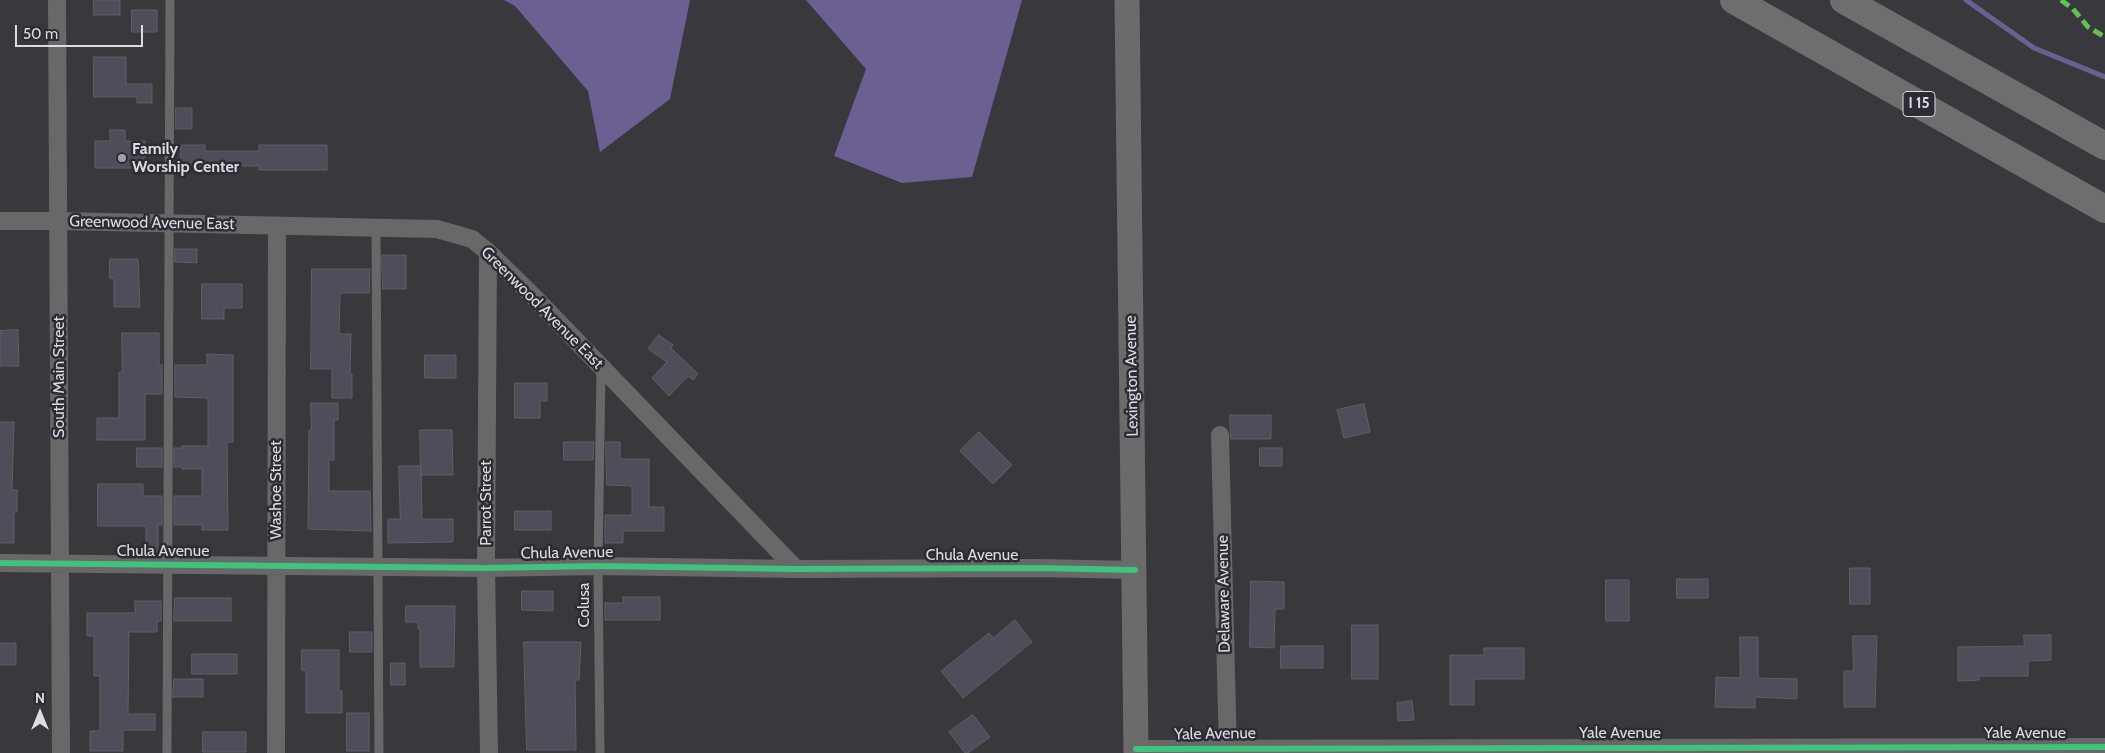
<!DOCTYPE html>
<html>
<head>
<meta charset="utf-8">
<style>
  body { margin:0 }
  #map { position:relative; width:2105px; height:753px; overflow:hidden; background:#39383d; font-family:Cabin,sans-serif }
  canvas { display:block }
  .north { position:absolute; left:15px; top:688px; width:50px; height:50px; -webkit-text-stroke:4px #2d2c34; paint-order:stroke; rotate:0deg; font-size:14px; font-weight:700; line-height:20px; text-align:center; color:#dcdbe0 }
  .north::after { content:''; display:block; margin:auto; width:18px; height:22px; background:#dcdbe0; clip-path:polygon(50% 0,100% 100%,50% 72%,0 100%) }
  .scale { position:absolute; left:15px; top:25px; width:128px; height:22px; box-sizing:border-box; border:2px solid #dcdbe0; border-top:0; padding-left:6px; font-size:15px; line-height:18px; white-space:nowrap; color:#dcdbe0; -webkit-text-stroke:4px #2d2c34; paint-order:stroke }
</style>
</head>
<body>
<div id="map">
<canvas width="2105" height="753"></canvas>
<div class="north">N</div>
<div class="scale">50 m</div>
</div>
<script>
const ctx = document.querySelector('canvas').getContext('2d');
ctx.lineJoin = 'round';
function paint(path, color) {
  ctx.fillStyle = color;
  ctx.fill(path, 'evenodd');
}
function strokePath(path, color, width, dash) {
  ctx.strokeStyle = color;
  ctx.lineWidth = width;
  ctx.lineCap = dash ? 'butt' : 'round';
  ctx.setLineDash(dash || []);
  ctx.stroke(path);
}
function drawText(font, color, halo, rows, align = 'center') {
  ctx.font = font + ' Cabin,sans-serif';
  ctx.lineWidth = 5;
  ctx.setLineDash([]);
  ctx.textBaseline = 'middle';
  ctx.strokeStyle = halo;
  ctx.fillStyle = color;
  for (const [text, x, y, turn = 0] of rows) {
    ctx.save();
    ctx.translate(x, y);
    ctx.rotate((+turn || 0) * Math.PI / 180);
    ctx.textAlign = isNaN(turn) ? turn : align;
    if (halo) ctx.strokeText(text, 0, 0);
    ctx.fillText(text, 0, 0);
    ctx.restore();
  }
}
paint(new Path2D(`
  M 504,0 L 690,0 L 670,99 L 600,152 L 588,91 L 515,6 Z
  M 806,0 L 1022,0 L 972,177 L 902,183 L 834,156 L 866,69 Z`), '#6c6093');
strokePath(new Path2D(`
  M 1966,0 L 2034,48 L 2105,77`), '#6c6093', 5);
const building = new Path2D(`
  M 94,0 L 120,0 L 120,15 L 94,15 Z
  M 132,10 L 157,10 L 157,32 L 132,32 Z
  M 94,57 L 126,57 L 126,84 L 152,84 L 152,103 L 137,103 L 137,97 L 94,97 Z
  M 176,108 L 192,108 L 192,129 L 176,129 Z
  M 110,130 L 125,130 L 125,141 L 145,141 L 145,168 L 95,168 L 95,141 L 110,141 Z
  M 181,145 L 205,145 L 205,151 L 259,151 L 259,145 L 327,145 L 327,170 L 259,170 L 259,166 L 181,166 Z
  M 175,249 L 197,249 L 197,263 L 175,262 Z
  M 382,255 L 406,255 L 406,289 L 383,289 Z
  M 110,259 L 138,259 L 140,307 L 114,307 L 114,278 L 110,278 Z
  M 312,269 L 370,269 L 369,293 L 340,293 L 339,334 L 351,334 L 350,374 L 352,374 L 352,398 L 332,398 L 332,369 L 311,369 Z
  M 202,284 L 242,284 L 242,308 L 224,308 L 224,319 L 202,319 Z
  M 18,330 L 19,366 L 0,366 L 0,331 Z
  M 122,333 L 159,333 L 159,365 L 162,365 L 162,394 L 145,394 L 145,440 L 97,440 L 97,418 L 119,418 L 119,372 L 122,372 Z
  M 659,335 L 673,345 L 671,348 L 698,374 L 693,380 L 688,376 L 669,396 L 652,378 L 667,362 L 648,349 Z
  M 207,354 L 233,355 L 233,442 L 227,442 L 228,530 L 202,530 L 202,525 L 174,525 L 174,496 L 202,496 L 202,469 L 182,469 L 182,467 L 174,467 L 174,448 L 182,448 L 182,446 L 208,446 L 208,398 L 175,397 L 175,365 L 207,365 Z
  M 425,355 L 456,355 L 456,378 L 425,378 Z
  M 515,383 L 547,383 L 547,401 L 540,401 L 540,418 L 515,418 Z
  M 311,403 L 338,403 L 338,420 L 334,420 L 334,460 L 329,460 L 329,491 L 370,491 L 371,531 L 308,529 L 309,430 L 311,430 Z
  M 1364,404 L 1370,432 L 1344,438 L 1337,410 Z
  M 1230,415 L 1271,415 L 1271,439 L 1231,439 Z
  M 0,422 L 14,422 L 12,490 L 17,490 L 17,512 L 14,512 L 14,543 L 0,543 Z
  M 420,430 L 452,430 L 453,475 L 421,475 Z
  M 979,432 L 1012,465 L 993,484 L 960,451 Z
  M 564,442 L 594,442 L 593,460 L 564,460 Z
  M 606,442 L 620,442 L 620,459 L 649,459 L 649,507 L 664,507 L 664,531 L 623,531 L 623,543 L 605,543 L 605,515 L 632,515 L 632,486 L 607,485 Z
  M 137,448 L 162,448 L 162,467 L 137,467 Z
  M 1260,448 L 1282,448 L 1282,466 L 1260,466 Z
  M 399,466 L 421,466 L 422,519 L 453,519 L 453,542 L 388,543 L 388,519 L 400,519 Z
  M 98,484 L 143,484 L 143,496 L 162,496 L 162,525 L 158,525 L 158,554 L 146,554 L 146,526 L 98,526 Z
  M 515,511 L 551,511 L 551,530 L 515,530 Z
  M 1850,568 L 1870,568 L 1870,604 L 1850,604 Z
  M 1677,579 L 1708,579 L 1708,598 L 1677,598 Z
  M 1606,580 L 1629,580 L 1629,621 L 1606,621 Z
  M 1251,581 L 1284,582 L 1284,609 L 1275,609 L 1274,648 L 1250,647 Z
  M 522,591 L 553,591 L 553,611 L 522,610 Z
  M 623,597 L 660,597 L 660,620 L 605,620 L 605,603 L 623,603 Z
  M 175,598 L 231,598 L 231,621 L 174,621 Z
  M 135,601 L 161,601 L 161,621 L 157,621 L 157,632 L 129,632 L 128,714 L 155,714 L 155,730 L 123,730 L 123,751 L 90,751 L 90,731 L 100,731 L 100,676 L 94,676 L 94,636 L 87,636 L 87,613 L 135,613 Z
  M 406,606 L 455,606 L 454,667 L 420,667 L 420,629 L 418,629 L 418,622 L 406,622 Z
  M 1015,620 L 1032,642 L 963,698 L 941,671 L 989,633 L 993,638 Z
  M 1352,625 L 1378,625 L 1378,679 L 1352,679 Z
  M 350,632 L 372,632 L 372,652 L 350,652 Z
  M 2024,635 L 2051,635 L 2051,660 L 2028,661 L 2028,676 L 1979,676 L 1979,680 L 1958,681 L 1958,647 L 2024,646 Z
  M 1853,636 L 1877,636 L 1875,707 L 1844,707 L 1844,671 L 1853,671 Z
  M 1740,637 L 1758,637 L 1758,678 L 1797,679 L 1797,699 L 1755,697 L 1755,708 L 1715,707 L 1716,677 L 1740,678 Z
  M 524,642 L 581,642 L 579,680 L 575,680 L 576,750 L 527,750 Z
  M 0,643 L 16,643 L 16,665 L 0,665 Z
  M 1281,646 L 1323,646 L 1323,668 L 1281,668 Z
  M 1484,648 L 1524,648 L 1524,679 L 1474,679 L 1474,705 L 1450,705 L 1450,655 L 1484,655 Z
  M 302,650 L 339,650 L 339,691 L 342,691 L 342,713 L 306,713 L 306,670 L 302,670 Z
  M 192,654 L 237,654 L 237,674 L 192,674 Z
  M 391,663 L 405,663 L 405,685 L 391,685 Z
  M 174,679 L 203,679 L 203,697 L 173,697 Z
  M 1412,701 L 1414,720 L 1398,721 L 1397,703 Z
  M 347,713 L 369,713 L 369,751 L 347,751 Z
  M 973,715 L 990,737 L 968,753 L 965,753 L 949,732 Z
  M 203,732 L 246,732 L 246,752 L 203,752 Z`);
paint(building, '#4f4d59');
strokePath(building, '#605f63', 1);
strokePath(new Path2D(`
  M 376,228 L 379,753
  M 167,753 L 170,0
  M 600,753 L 598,566 L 601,370`), '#696767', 9);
strokePath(new Path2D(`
  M 57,0 L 61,753
  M 0,221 L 58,221 L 437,229 L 472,239 L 488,252 L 535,298 L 796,569
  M 488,252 L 486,568 L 489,753
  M 1220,435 L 1228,753
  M 0,563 L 486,568 L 598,566 L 796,569 L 1037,568 L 1135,570
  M 1136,749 L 2105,747
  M 276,753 L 277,226`), '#696767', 18);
strokePath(new Path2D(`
  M 1127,0 L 1136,753`), '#6c6a6a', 25);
strokePath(new Path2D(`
  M 1734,0 L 2105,209
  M 1844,0 L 2105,146`), '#6f6e6e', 28);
strokePath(new Path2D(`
  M 2061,0 L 2073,9 L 2088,27 L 2105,37`), '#63c152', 5, [10, 5]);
strokePath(new Path2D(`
  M 0,563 L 486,568 L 598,566 L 796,569 L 1037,568 L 1135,570
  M 1136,749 L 2105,747`), '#40c37c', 6);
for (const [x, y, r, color] of [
  [122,158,5,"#a3a2a7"]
]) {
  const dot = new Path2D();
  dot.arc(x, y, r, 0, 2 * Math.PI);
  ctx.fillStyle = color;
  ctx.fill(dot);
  strokePath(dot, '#2d2c34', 2);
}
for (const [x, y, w] of [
  [1919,104,32]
]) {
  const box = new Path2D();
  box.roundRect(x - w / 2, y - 12.5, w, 25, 4);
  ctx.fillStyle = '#2d2c34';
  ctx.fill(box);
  strokePath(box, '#dcdbe0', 1);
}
drawText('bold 15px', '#dcdbe0', null, [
  ["I 15",1919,104]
]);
drawText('bold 16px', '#dcdbe0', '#2d2c34', [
  ["Family",132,149],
  ["Worship Center",132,167]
], 'left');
drawText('16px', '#dcdbe0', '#2d2c34', [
  ["Greenwood Avenue East",152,223,1],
  ["Greenwood Avenue East",542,308,45],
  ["Lexington Avenue",1132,376,-91],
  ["South Main Street",59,377,-90],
  ["Washoe Street",276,490,-90],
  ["Parrot Street",486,503,-90],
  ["Chula Avenue",163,551],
  ["Chula Avenue",567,553,-1],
  ["Chula Avenue",972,555],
  ["Delaware Avenue",1224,594,-91],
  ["Colusa",584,605,-90],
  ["Yale Avenue",1620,733],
  ["Yale Avenue",2025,733],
  ["Yale Avenue",1215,734,-1]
]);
</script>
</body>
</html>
